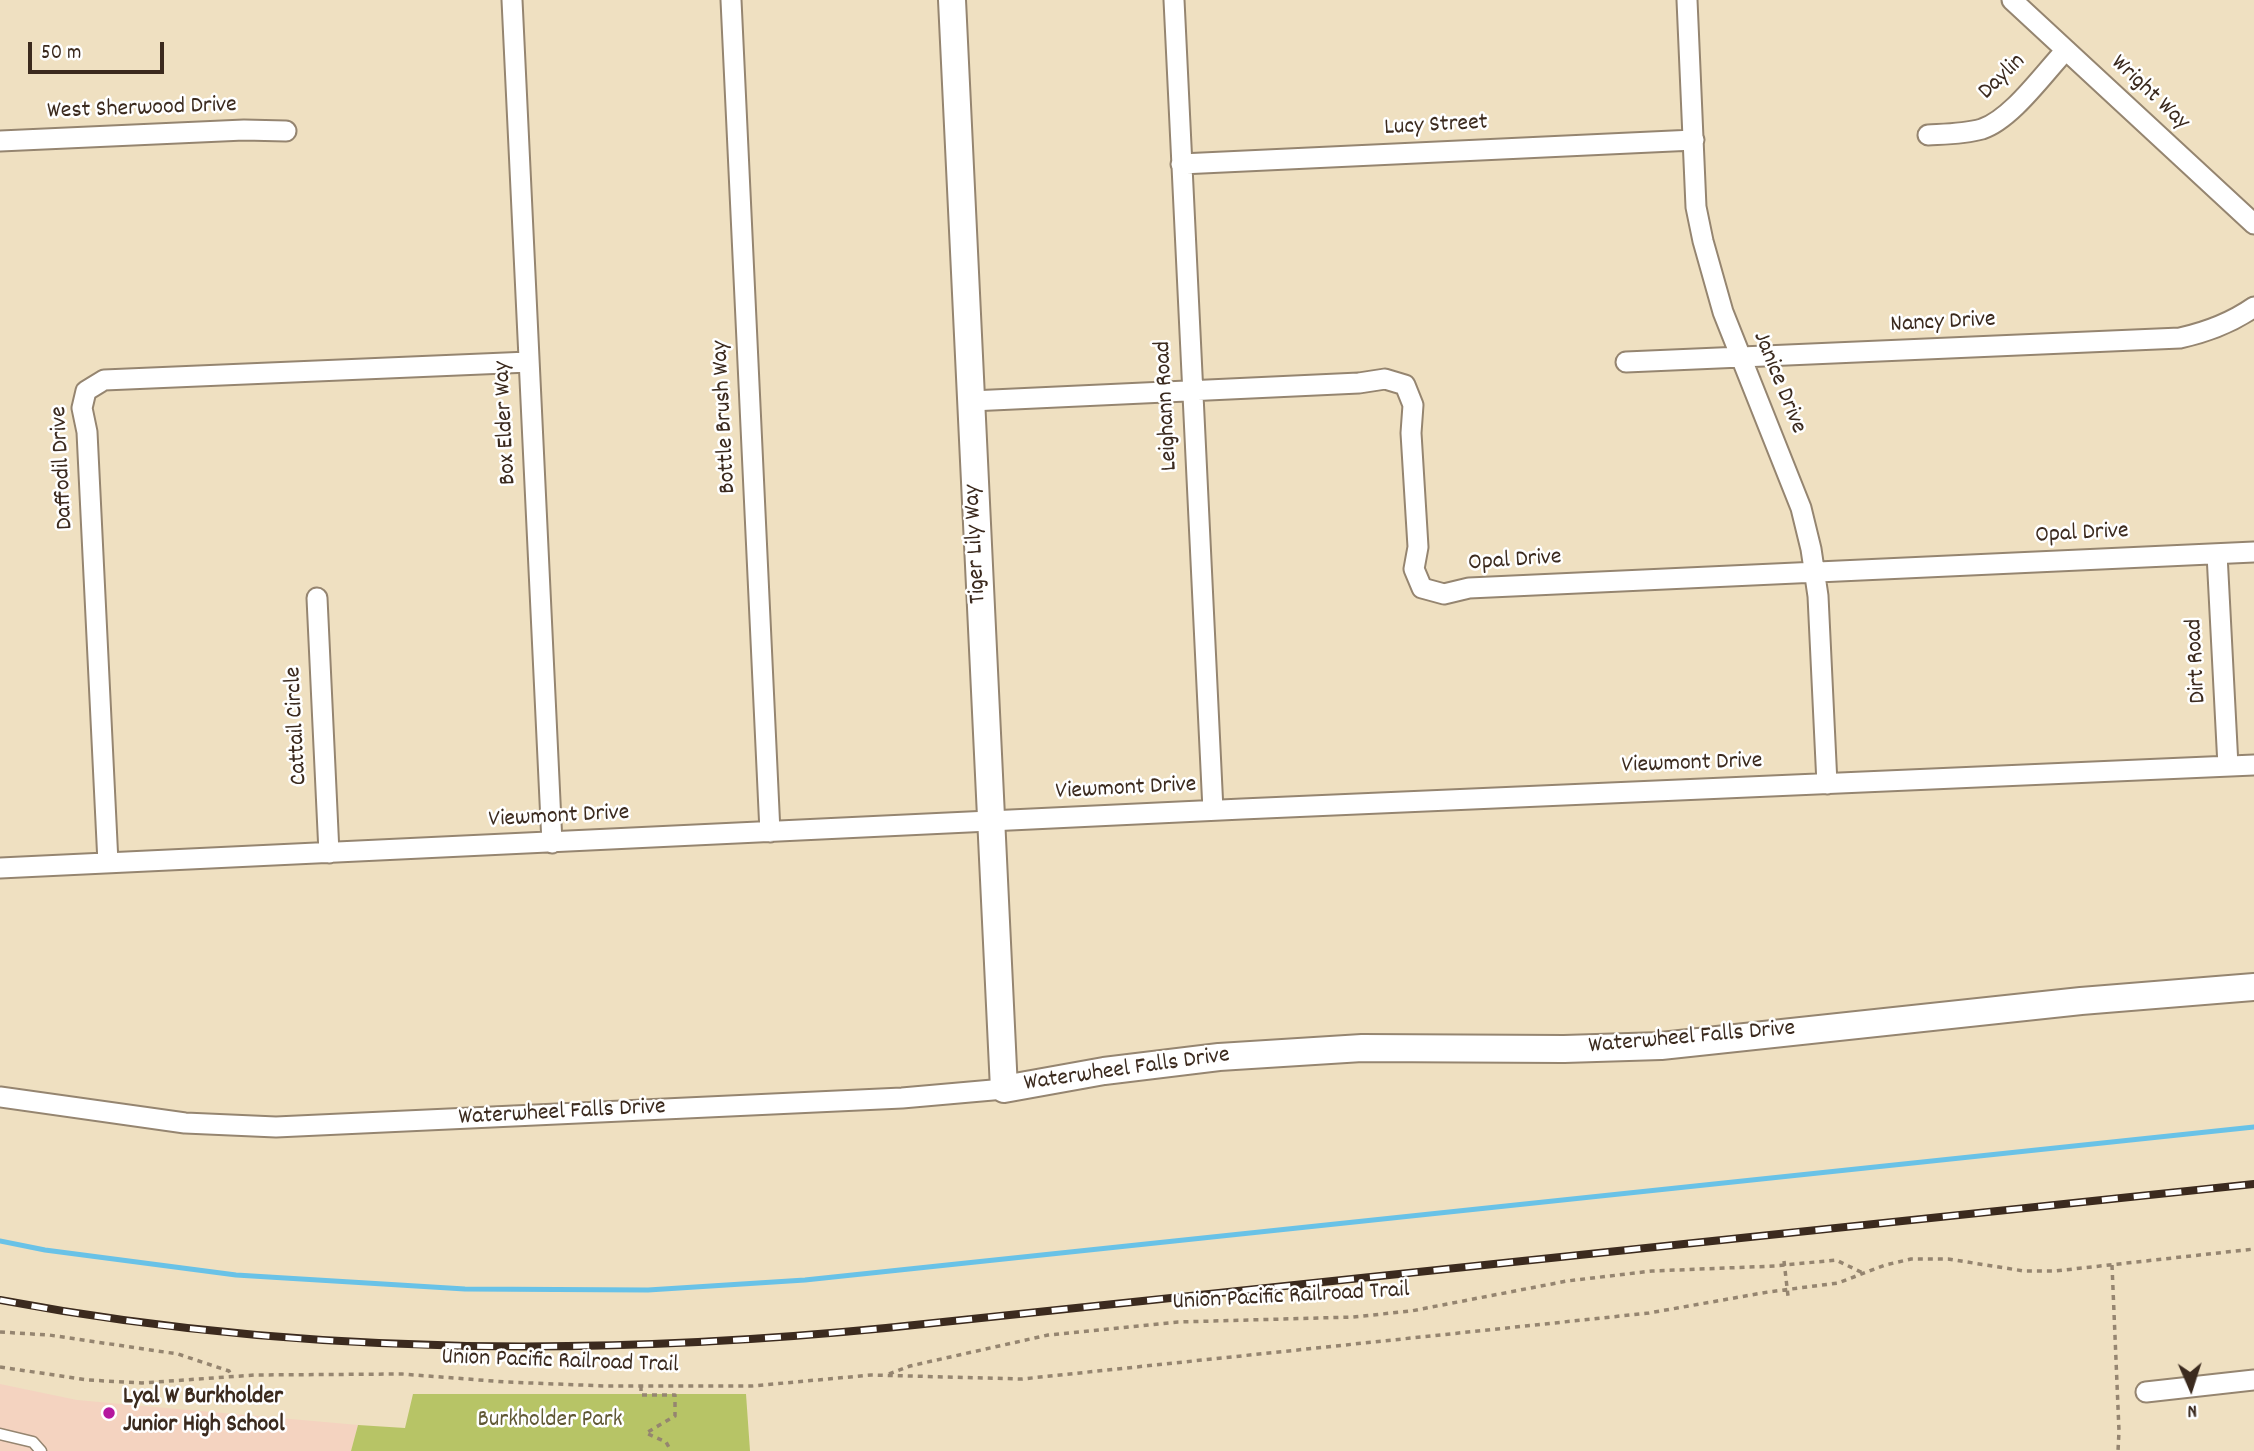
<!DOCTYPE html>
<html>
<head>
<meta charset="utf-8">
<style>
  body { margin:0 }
  #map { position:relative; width:2254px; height:1451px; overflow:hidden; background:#efe0c1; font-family:Dekko,sans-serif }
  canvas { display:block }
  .north { position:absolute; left:2156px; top:1353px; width:70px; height:70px; -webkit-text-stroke:5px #fff; paint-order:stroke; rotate:177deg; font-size:19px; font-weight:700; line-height:28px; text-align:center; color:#3b2a1e }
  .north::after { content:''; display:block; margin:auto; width:24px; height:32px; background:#3b2a1e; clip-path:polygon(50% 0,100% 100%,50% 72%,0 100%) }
  .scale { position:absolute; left:28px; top:42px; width:136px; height:32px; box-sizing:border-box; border:4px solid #3b2a1e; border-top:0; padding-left:9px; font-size:21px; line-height:24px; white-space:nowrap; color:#3b2a1e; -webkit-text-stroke:5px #fff; paint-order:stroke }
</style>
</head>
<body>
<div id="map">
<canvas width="2254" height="1451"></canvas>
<div class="north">N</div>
<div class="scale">50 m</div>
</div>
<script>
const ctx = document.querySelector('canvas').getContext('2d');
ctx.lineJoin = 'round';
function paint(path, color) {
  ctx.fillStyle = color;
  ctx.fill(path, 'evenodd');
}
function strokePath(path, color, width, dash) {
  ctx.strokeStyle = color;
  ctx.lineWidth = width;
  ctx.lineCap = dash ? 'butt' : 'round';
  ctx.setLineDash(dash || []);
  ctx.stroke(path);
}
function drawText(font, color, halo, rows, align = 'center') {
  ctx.font = font + ' Dekko,sans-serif';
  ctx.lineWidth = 5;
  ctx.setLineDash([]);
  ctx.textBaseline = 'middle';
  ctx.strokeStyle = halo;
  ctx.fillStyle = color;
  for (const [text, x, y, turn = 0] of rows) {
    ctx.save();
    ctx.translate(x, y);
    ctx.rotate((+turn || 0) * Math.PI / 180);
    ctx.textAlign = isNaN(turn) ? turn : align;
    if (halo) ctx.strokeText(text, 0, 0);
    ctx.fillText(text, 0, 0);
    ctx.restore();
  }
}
paint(new Path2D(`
  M 0,1384 L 77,1400 L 358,1425 L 351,1451 L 0,1451 Z`), '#f4d3c0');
paint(new Path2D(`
  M 413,1394 L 746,1394 L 750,1451 L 351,1451 L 358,1425 L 405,1428 Z`), '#b7c466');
strokePath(new Path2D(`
  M 0,1241 L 45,1250 L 236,1275 L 465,1289 L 648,1290 L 805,1280 L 2254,1127`), '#69c2e7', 5);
const lane = new Path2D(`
  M 0,1434 L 33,1442 L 41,1451`);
const street = new Path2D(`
  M 512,0 L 552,843
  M 731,0 L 770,832
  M 1174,0 L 1213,810
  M 1687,0 L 1696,207 L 1703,241 L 1723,312 L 1801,508 L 1811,549 L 1818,596 L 1827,784
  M 2012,0 L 2254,224
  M 1928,135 C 1946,134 1964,134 1982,129 C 2012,119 2044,73 2066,50
  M 0,141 L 244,130 L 286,131
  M 1181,164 L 1694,140
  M 1626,362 L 2180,338 C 2207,332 2231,323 2254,307
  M 971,401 L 1359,383 L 1385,379 L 1405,385 L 1413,405 L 1411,433 L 1418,547 L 1414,569 L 1422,588 L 1444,594 L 1469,588 L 2254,552
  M 2217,554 L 2228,766
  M 317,598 L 329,853
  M 108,863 L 87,432 L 82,408 L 86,391 L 104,380 L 529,362
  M 0,868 L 1242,809 L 2254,765
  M 0,1097 L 185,1123 L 276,1127 L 902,1098 L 1004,1089
  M 2146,1392 L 2254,1380`);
const secondary = new Path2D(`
  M 952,0 L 1004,1089 L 1104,1071 L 1219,1057 L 1362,1048 L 1564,1049 L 1661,1046 L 2081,1001 L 2254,987`);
strokePath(lane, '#958570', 13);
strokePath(street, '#958570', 23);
strokePath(secondary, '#958570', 30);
strokePath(new Path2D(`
  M 1784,1261 L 1788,1296
  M 2112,1265 L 2119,1431 L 2118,1451
  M 0,1332 L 49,1335 L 178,1354 L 229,1371 L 232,1377
  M 0,1367 L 88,1380 L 142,1383 L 255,1375 L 402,1374 L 506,1382 L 606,1386 L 752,1386 L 871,1375 L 1022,1379 L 1649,1313 L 1768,1292 L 1838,1283 L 1885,1265 L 1911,1259 L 1948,1259 L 2024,1271 L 2055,1271 L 2254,1249
  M 889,1374 L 910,1366 L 1048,1335 L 1178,1322 L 1353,1317 L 1411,1311 L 1567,1281 L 1652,1271 L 1775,1266 L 1836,1260 L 1865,1274
  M 641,1386 L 641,1395 L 675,1395 L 675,1416 L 646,1433 L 666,1442 L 671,1451`), '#958570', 3.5, [5, 5]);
strokePath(lane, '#fff', 10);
strokePath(street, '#fff', 19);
strokePath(secondary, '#fff', 26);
const rail = new Path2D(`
  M 0,1300 C 292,1355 591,1357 886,1328 L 2254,1184`);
strokePath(rail, '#3b2a1e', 8);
strokePath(rail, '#fff', 5, [16]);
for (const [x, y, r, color] of [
  [109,1413,7,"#b5179e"]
]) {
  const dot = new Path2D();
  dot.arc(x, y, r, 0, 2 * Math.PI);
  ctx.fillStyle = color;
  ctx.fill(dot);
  strokePath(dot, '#fff', 2.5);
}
drawText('24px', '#3b2a1e', '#fff', [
  ["Daylin",2003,78,-44],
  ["Wright Way",2149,94,43],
  ["West Sherwood Drive",142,110,-2],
  ["Lucy Street",1436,127,-3],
  ["Nancy Drive",1943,324,-3],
  ["Janice Drive",1778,383,68],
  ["Leighann Road",1168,406,-93],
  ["Bottle Brush Way",726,417,-93],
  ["Box Elder Way",507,423,-93],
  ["Daffodil Drive",64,468,-93],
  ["Opal Drive",2082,535,-3],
  ["Tiger Lily Way",977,544,-93],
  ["Opal Drive",1515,562,-4],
  ["Dirt Road",2198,661,-93],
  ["Cattail Circle",298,726,-93],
  ["Viewmont Drive",1692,765,-2],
  ["Viewmont Drive",1126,790,-3],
  ["Viewmont Drive",559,818,-3],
  ["Waterwheel Falls Drive",1692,1039,-5],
  ["Waterwheel Falls Drive",1127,1071,-8],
  ["Waterwheel Falls Drive",562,1114,-3],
  ["Union Pacific Railroad Trail",1291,1298,-3],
  ["Union Pacific Railroad Trail",560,1363,2]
]);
drawText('bold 24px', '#3b2a1e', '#fff', [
  ["Lyal W Burkholder",123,1399],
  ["Junior High School",123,1427]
], 'left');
drawText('24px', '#605834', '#fff', [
  ["Burkholder Park",550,1422]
]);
</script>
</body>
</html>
